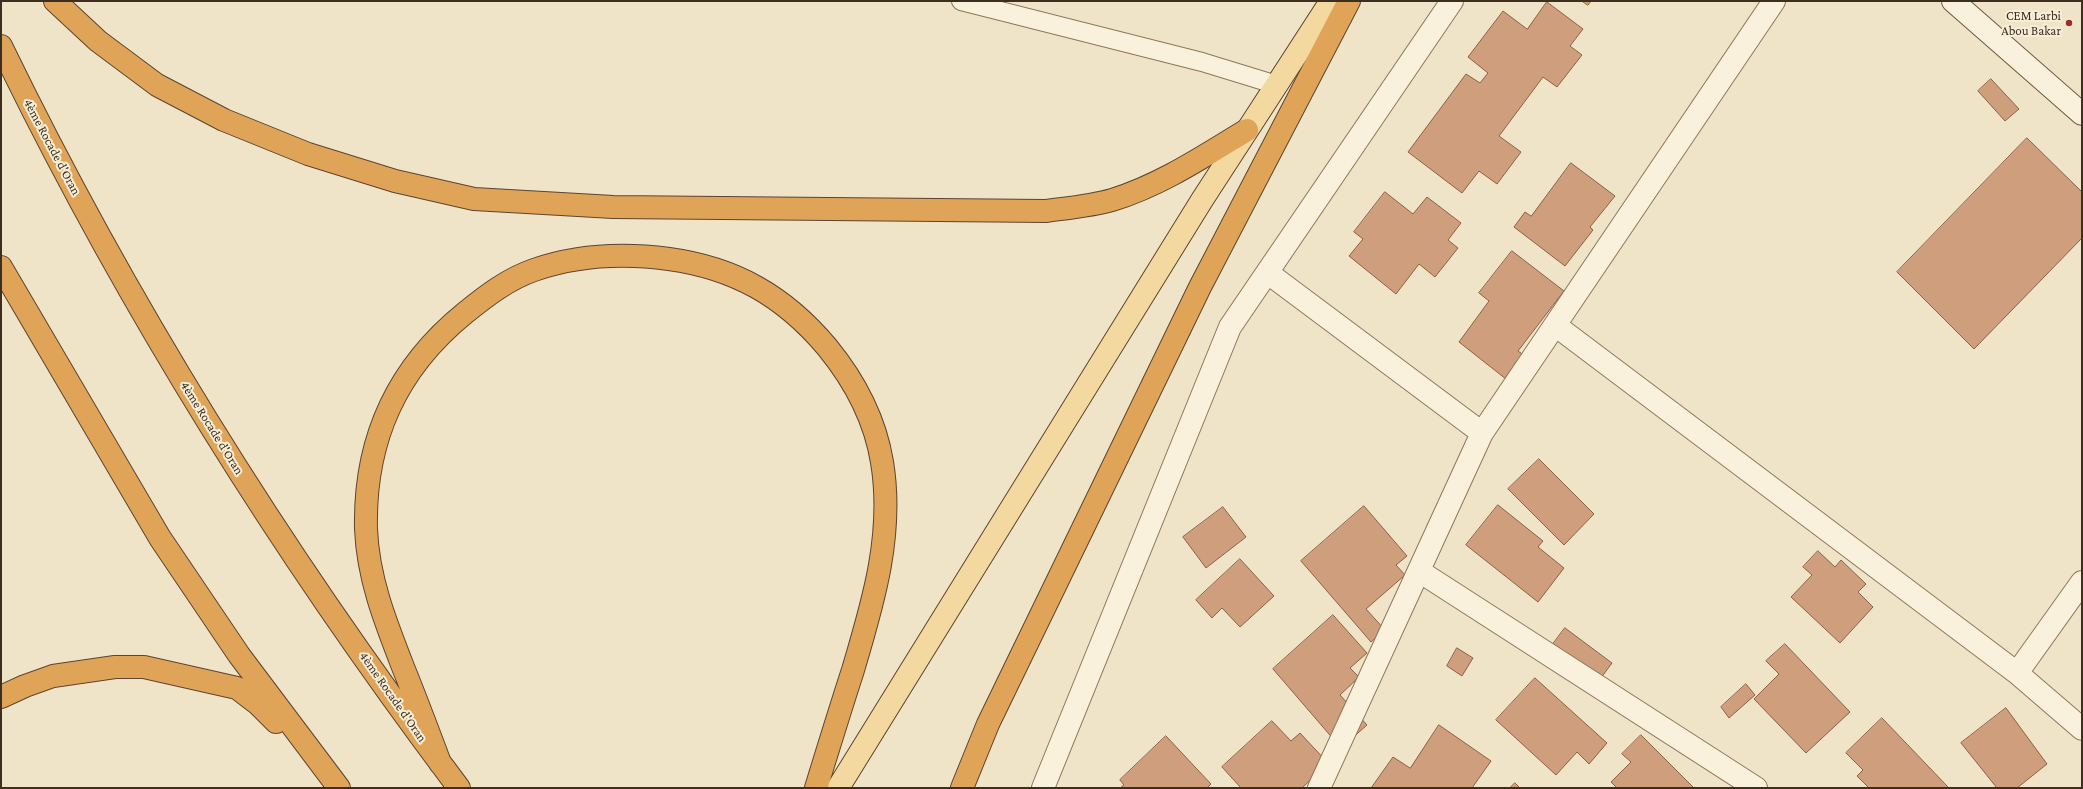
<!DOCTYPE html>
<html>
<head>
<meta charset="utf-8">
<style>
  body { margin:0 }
  #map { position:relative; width:2083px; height:789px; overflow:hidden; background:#f0e4c8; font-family:"Crimson Pro",serif }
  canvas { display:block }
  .frame { position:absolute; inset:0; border:2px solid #3d2e20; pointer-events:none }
</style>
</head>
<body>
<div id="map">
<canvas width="2083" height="789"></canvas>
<div class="frame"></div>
</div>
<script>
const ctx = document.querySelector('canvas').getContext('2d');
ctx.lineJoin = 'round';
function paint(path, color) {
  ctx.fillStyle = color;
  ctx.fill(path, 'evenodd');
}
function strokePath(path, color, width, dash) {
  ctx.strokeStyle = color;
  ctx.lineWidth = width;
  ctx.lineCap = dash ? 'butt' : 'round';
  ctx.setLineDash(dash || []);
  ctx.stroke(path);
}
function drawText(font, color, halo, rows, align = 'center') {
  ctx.font = font + ' "Crimson Pro",serif';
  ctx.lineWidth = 4;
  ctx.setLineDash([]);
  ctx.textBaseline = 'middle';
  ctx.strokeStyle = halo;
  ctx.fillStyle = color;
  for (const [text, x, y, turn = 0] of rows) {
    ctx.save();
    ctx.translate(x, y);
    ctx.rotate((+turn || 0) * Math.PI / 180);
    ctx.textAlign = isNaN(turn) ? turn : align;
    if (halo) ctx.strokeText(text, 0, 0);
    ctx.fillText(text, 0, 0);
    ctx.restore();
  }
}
const building = new Path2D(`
  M 1582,1 L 1591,1 L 1588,5 Z
  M 1547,2 L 1583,29 L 1570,46 L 1582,55 L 1557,87 L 1543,77 L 1499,136 L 1521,152 L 1497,184 L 1479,171 L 1462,193 L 1408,152 L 1466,74 L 1480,83 L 1488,73 L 1468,57 L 1503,11 L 1527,29 Z
  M 1991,79 L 2019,109 L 2005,121 L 1978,91 Z
  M 2027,138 L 2082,192 L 2082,238 L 1974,349 L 1897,272 Z
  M 1571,163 L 1615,196 L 1590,227 L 1593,230 L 1565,266 L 1514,227 L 1525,212 L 1531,216 Z
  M 1385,192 L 1413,214 L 1427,197 L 1461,223 L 1448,240 L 1458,248 L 1435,277 L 1419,264 L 1396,294 L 1349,256 L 1363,239 L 1354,232 Z
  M 1512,251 L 1564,291 L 1518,351 L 1529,359 L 1511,383 L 1459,342 L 1489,301 L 1479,293 Z
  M 1539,459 L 1594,514 L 1564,545 L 1508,489 Z
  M 1498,505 L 1543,541 L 1538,547 L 1564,568 L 1538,602 L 1466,545 Z
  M 1364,506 L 1407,556 L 1396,565 L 1405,575 L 1366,609 L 1385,630 L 1371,642 L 1301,561 Z
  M 1223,507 L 1246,537 L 1206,568 L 1183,537 Z
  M 1818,551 L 1835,567 L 1841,560 L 1866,584 L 1858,592 L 1873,607 L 1840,643 L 1791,597 L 1812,575 L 1803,567 Z
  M 1240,559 L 1274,596 L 1240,627 L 1222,608 L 1212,618 L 1196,600 Z
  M 1333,615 L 1367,653 L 1350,668 L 1359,677 L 1340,695 L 1367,725 L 1341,748 L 1273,669 Z
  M 1565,628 L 1612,663 L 1598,682 L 1550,648 Z
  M 1785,644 L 1850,712 L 1806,753 L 1754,699 L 1779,674 L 1766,661 Z
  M 1457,648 L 1473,658 L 1462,676 L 1447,666 Z
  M 1535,678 L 1607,743 L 1589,764 L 1577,752 L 1556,775 L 1496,720 Z
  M 1746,684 L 1755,695 L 1729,718 L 1721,707 Z
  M 2006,708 L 2047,764 L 2017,788 L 1997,788 L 1961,743 Z
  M 1882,718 L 1949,788 L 1869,788 L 1857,776 L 1863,770 L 1846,753 Z
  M 1272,721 L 1291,741 L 1300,733 L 1328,763 L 1302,788 L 1241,788 L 1222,767 Z
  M 1439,725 L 1491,761 L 1472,788 L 1371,788 L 1393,757 L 1410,768 Z
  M 1641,735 L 1694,788 L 1617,788 L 1611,782 L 1631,762 L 1622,754 Z
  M 1166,736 L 1211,784 L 1207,788 L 1120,788 L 1124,785 L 1120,780 Z
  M 1515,783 L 1520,788 L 1510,788 Z`);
paint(building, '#cf9f7d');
strokePath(building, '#8d5f41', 1);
const lane = new Path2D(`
  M 961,1 L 1202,62 L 1277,85`);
const street = new Path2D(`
  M 1268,273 L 1482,433
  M 1555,325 L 2017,673
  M 1419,571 L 1756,788
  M 2082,582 L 2017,673 L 2082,729
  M 1043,788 L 1230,327 L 1452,1
  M 1319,788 L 1482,433 L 1774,1`);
const secondary = new Path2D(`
  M 1953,1 L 2082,114`);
const primary = new Path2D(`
  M 838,788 L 1202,200 L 1331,1`);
const highway = new Path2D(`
  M 55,1 L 98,41 L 157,85 L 224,120 L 308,154 L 395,181 L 474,199 L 613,207 L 1046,211 C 1068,208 1091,206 1112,200 C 1161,185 1204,156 1247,130
  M 1,46 C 128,308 284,556 459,788
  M 1,267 L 160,538 L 239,655 L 339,788
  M 1,697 L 25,686 L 53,676 L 115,667 L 144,667 L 237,688 L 258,704 L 276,722
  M 440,763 C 428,731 416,699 403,667 C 385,621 368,578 366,529 C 364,440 396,369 465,313 C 486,296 508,279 534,270 C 577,255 624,253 669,259 C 735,268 784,296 827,347 C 854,380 875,419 882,462 C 894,534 873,603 853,670 C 840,710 828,749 816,788
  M 962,788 L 988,724 L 1200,287 L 1349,1`);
strokePath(lane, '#8d765c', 20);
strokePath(street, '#8d765c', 24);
strokePath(secondary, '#6f573f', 24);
strokePath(primary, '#5b4430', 24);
strokePath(highway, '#5b4430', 24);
strokePath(lane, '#faf1dc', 18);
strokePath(street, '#faf1dc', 22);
strokePath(secondary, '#faf1dc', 22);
strokePath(primary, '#f3d9a0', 22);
strokePath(highway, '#e0a458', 22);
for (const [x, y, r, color] of [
  [2069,23,4,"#9e2a2b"]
]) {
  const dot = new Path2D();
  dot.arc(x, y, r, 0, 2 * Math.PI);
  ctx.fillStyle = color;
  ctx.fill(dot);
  strokePath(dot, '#f7eed8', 1.5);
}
drawText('13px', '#3d2e20', '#f7eed8', [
  ["CEM Larbi",2061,16],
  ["Abou Bakar",2061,31]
], 'right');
drawText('13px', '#3d2e20', '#f7eed8', [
  ["4ème Rocade d'Oran",52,147,62],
  ["4ème Rocade d'Oran",212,428,58],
  ["4ème Rocade d'Oran",393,697,55]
]);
</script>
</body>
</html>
